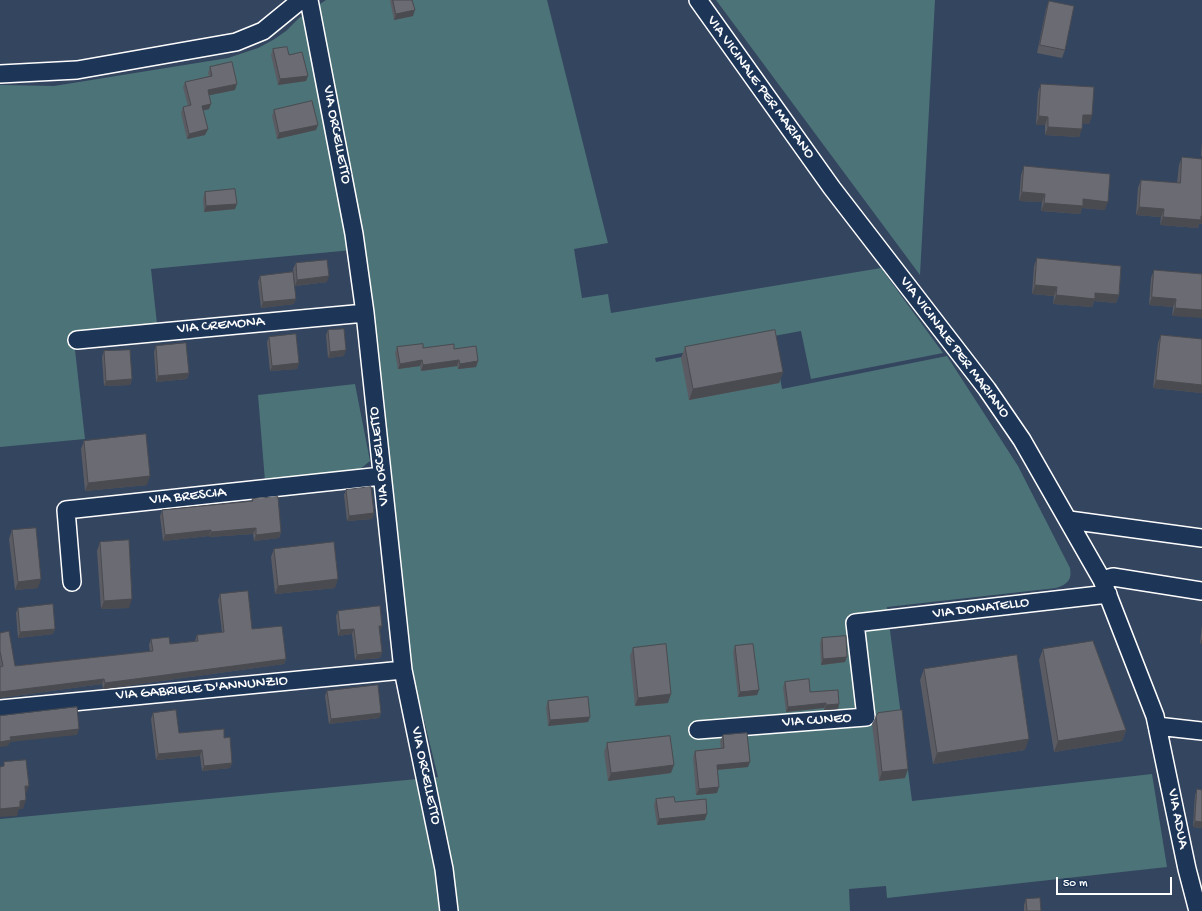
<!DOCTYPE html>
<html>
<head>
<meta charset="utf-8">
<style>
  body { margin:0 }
  #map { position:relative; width:1202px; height:911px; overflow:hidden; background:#34455f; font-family:"Gochi Hand",sans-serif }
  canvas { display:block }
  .scale { position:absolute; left:1056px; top:877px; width:116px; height:18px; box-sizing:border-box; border:2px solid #fff; border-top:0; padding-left:5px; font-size:12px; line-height:14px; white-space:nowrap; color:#fff; -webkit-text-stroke:3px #1d3557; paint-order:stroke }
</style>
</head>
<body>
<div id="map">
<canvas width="1202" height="911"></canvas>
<div class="scale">50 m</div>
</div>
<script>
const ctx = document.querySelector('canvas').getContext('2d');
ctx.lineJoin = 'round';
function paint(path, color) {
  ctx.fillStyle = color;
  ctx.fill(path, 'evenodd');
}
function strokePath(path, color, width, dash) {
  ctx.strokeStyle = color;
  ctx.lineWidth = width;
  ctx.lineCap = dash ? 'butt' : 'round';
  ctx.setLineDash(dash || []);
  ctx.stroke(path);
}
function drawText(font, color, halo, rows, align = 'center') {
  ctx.font = font + ' "Gochi Hand",sans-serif';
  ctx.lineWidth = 3.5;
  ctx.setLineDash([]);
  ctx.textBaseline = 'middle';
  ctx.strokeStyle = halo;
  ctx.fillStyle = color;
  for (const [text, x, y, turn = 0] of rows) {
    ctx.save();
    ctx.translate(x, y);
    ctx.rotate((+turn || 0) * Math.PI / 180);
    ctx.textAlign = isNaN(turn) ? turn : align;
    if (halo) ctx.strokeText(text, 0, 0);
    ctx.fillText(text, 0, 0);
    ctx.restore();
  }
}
paint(new Path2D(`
  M 326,0 L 547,0 L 608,243 L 574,249 L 582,298 L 608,294 L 611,313 L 881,268 L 943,353 L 811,379 L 801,331 L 655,358 L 656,362 L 773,339 L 782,389 L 947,356 L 1018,466 L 1070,568 C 1072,580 1068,584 1056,588 L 887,607 L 912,801 L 1152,774 L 1167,867 L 887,898 L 886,886 L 849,889 L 850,911 L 0,911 L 0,819 L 438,777 L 410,663 L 363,249 L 151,269 L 157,324 L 73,332 L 85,439 L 0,447 L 0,85 L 54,86 L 228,58 L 258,48 L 273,40 L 286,31 L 299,18 Z
  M 716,0 L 935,0 L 920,275 Z
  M 355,384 L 370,461 L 359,470 L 265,481 L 258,395 Z`), '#4c7377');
const street = new Path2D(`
  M 309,0 L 354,234 L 365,313 L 403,670 L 444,869 L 449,911
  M 698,0 L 832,188 L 987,389 L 1022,440 L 1102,580 L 1155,716 L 1187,869 L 1198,911
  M 0,74 L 77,70 L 236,42 L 263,31 L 301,0
  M 77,340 L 365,313
  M 1069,520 L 1202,538
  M 1102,580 L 1113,577 L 1202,591
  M 72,582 L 66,510 L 382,476
  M 0,709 L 403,670
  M 1157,726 L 1202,731
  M 698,730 L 866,717 L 855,623 L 1108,594`);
strokePath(street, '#fff', 20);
strokePath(street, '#1d3557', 17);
paint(new Path2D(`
  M 390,0 L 412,0 L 413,16 L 394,20 Z
  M 1049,1 L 1065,50 L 1062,58 L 1037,53 L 1046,9 Z
  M 273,49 L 289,55 L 306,81 L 278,85 L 271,55 Z
  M 210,67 L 235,90 L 209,95 L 211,104 L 209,109 L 203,111 L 208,129 L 205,135 L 187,139 L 181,113 L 183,107 L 188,106 L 183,87 L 185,82 L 209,76 L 208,73 Z
  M 1041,84 L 1092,115 L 1089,124 L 1083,123 L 1079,137 L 1045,135 L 1045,125 L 1036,125 L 1038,92 Z
  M 274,110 L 316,130 L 277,139 L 272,116 Z
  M 1202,141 L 1202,156 L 1201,156 Z
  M 1182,157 L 1199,224 L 1198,228 L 1160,225 L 1161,217 L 1136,215 L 1138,188 L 1141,180 L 1177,183 L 1179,165 Z
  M 1024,166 L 1105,210 L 1082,208 L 1080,214 L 1041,211 L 1042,202 L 1019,201 L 1021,175 Z
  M 205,192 L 235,209 L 204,212 L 203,198 Z
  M 1037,258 L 1119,295 L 1116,303 L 1094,301 L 1092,307 L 1053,304 L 1054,296 L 1032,294 L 1034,266 Z
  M 296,263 L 327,282 L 295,286 L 293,269 Z
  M 1154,270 L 1202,274 L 1172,316 L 1173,307 L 1149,305 L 1151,278 Z
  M 260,276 L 294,304 L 261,308 L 258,282 Z
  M 328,330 L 344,356 L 328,358 L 326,335 Z
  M 1161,335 L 1202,339 L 1202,393 L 1153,388 L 1158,343 Z
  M 269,337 L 299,363 L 297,369 L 270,371 L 267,342 Z
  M 156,346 L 189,373 L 187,379 L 156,382 L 154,352 Z
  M 397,347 L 454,349 L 478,361 L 476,367 L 458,369 L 457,366 L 421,371 L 420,366 L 398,369 L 395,353 Z
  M 685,347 L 783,372 L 779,383 L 689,400 L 681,358 Z
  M 104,351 L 132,379 L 130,385 L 104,386 L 102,357 Z
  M 84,441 L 147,485 L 85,491 L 81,449 Z
  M 346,490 L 374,513 L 372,519 L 347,521 L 344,495 Z
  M 252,499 L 281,532 L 279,538 L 254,541 L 253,534 L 209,537 L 209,536 L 163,541 L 160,516 L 162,510 L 252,501 Z
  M 12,530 L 38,588 L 15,590 L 9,539 Z
  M 100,542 L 129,608 L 101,609 L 97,551 Z
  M 274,549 L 335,588 L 275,594 L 271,557 Z
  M 220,594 L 252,629 L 286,659 L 284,664 L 103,689 L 102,684 L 0,698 L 0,633 L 15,666 L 150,652 L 149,645 L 151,639 L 170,644 L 195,641 L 197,635 L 222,632 L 218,600 Z
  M 18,608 L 55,629 L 53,634 L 18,638 L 16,613 Z
  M 338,611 L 380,631 L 382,652 L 380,658 L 355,660 L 352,634 L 338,636 L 336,616 Z
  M 1202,625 L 1202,644 L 1200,644 Z
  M 822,638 L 845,662 L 821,665 L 820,643 Z
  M 735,646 L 759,690 L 757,695 L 738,697 L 733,652 Z
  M 633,648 L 668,703 L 635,706 L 630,656 Z
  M 1043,649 L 1126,730 L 1122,741 L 1054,752 L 1039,660 Z
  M 924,669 L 1025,750 L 933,764 L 920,680 Z
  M 785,682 L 839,704 L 838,709 L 824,710 L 824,708 L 786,712 L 783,687 Z
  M 327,691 L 381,713 L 379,718 L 329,724 L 325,696 Z
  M 548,701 L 590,717 L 588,722 L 548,726 L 546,707 Z
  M 153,713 L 179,733 L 224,738 L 232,763 L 230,768 L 202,771 L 200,756 L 156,760 L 151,719 Z
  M 876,716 L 905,778 L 879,781 L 872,724 Z
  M 723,735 L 748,767 L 718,770 L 717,793 L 696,795 L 693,757 L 695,751 L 721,748 L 720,741 Z
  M 607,743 L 671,773 L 608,781 L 604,752 Z
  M 1197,789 L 1202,790 L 1202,828 L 1193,827 L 1195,795 Z
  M 656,799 L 675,802 L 705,820 L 657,825 L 654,805 Z
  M 1026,899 L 1041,911 L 1024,911 L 1024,905 Z`), '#5b5c63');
paint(new Path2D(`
  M 415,10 L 413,16 L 394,20 L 396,14 Z
  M 308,76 L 306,81 L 278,85 L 280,79 Z
  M 237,84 L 235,90 L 206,96 L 208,90 Z
  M 211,104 L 209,109 L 200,111 L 202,106 Z
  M 1083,115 L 1092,115 L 1089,124 L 1080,123 Z
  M 1039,116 L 1048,117 L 1045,125 L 1036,125 Z
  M 318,125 L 316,130 L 277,139 L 279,133 Z
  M 1048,127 L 1082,129 L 1079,137 L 1045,135 Z
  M 208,129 L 205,135 L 187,139 L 189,134 Z
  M 1022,192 L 1045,194 L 1042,202 L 1019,201 Z
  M 1083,199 L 1108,202 L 1105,210 L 1082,208 L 1080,214 L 1041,211 L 1044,203 Z
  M 237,204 L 235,209 L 204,212 L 206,206 Z
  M 1139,207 L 1164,209 L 1161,217 L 1136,215 Z
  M 1201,216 L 1202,216 L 1202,224 L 1199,224 L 1198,228 L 1160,225 L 1163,217 Z
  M 329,276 L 327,282 L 295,286 L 297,280 Z
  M 1035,285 L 1057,287 L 1054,296 L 1032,294 Z
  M 1095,293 L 1119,295 L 1116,303 L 1094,301 L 1092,307 L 1053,304 L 1056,295 Z
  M 1152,297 L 1176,299 L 1173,307 L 1149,305 Z
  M 296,299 L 294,304 L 261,308 L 263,302 Z
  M 1175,308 L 1202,310 L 1202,318 L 1172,316 Z
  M 346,350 L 344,356 L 328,358 L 330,352 Z
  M 422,360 L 420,366 L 398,369 L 400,364 Z
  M 459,360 L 457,366 L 421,371 L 423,365 Z
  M 478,361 L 476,367 L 458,369 L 460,364 Z
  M 299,363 L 297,369 L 270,371 L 272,366 Z
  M 783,372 L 779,383 L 689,400 L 693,389 Z
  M 189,373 L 187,379 L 156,382 L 158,376 Z
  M 132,379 L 130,385 L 104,386 L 106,381 Z
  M 1156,380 L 1202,385 L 1202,393 L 1153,388 Z
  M 150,476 L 147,485 L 85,491 L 88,483 Z
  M 374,513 L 372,519 L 347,521 L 349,516 Z
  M 256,528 L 253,534 L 209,537 L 211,532 Z
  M 211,530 L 209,536 L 163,541 L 165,535 Z
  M 281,532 L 279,538 L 254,541 L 256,535 Z
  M 41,579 L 38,588 L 15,590 L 18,582 Z
  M 338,579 L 335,588 L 275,594 L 278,586 Z
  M 132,599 L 129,608 L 101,609 L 104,601 Z
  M 379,626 L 382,626 L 380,631 L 377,632 Z
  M 55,629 L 53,634 L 18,638 L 20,632 Z
  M 354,629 L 352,634 L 338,636 L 340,630 Z
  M 1202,638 L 1202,644 L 1200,644 Z
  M 382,652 L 380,658 L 355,660 L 357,655 Z
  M 847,657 L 845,662 L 821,665 L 823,659 Z
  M 286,659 L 284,664 L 103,689 L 105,683 Z
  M 104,679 L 102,684 L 0,698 L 0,692 Z
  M 759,690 L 757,695 L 738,697 L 740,692 Z
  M 671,694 L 668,703 L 635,706 L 638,698 Z
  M 826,703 L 824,708 L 786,712 L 788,707 Z
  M 839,704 L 838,709 L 824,710 L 826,705 Z
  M 381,713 L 379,718 L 329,724 L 331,719 Z
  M 590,717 L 588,722 L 548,726 L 550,720 Z
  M 79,729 L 77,735 L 10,742 L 8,746 L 0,747 L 0,742 L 10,737 Z
  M 1126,730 L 1122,741 L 1054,752 L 1058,741 Z
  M 1029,739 L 1025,750 L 933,764 L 937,753 Z
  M 202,750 L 200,756 L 156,760 L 158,754 Z
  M 750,762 L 748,767 L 715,770 L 717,765 Z
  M 232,763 L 230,768 L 202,771 L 204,766 Z
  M 674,765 L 671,773 L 608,781 L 611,773 Z
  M 908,769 L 905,778 L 879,781 L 882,772 Z
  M 25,786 L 29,786 L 26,794 Z
  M 719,787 L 717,793 L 696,795 L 699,789 Z
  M 26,800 L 23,809 L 19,809 L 17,816 L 0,817 L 0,809 L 20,801 Z
  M 707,814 L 705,820 L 657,825 L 659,819 Z
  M 1195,821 L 1202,822 L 1202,828 L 1193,827 Z`), '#4a4b50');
const building = new Path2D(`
  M 393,0 L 412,0 L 415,10 L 396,14 Z
  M 1049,1 L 1074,6 L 1065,50 L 1040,45 Z
  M 287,47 L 289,55 L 302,52 L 308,76 L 280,79 L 273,49 Z
  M 232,62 L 237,84 L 208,90 L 211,104 L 202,106 L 208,129 L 189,134 L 183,107 L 191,105 L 185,82 L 212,76 L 210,67 Z
  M 1041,84 L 1094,87 L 1092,115 L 1083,115 L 1082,129 L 1048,127 L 1048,117 L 1039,116 Z
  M 312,101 L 318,125 L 279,133 L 274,110 Z
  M 1182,157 L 1202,159 L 1202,216 L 1201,216 L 1201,220 L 1163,217 L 1164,209 L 1139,207 L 1141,180 L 1180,183 Z
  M 1024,166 L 1110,174 L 1108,202 L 1083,199 L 1083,206 L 1044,203 L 1045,194 L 1022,192 Z
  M 235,189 L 237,204 L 206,206 L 205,192 Z
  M 1037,258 L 1121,266 L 1119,295 L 1095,293 L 1095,299 L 1056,295 L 1057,287 L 1035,285 Z
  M 327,260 L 329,276 L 297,280 L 296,263 Z
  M 1154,270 L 1202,274 L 1202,310 L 1175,308 L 1176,299 L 1152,297 Z
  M 293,272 L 296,299 L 263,302 L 260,276 Z
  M 344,329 L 346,350 L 330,352 L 328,330 Z
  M 775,330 L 783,372 L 693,389 L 685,347 Z
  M 296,334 L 299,363 L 272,366 L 269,337 Z
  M 1161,335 L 1202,339 L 1202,385 L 1156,380 Z
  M 186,343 L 189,373 L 158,376 L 156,346 Z
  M 423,344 L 423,348 L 454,344 L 454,349 L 476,346 L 478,361 L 460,364 L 459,360 L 423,365 L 422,360 L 400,364 L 397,347 Z
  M 130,350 L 132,379 L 106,381 L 104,351 Z
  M 146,434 L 150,476 L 88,483 L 84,441 Z
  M 371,487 L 374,513 L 349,516 L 346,490 Z
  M 278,497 L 281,532 L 256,535 L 256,528 L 211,532 L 211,530 L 165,535 L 162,510 L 253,501 L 252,499 Z
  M 36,528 L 41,579 L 18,582 L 12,530 Z
  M 129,540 L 132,599 L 104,601 L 100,542 Z
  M 334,542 L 338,579 L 278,586 L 274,549 Z
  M 248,591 L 252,629 L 282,626 L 286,659 L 105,683 L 104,679 L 0,692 L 0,667 L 3,666 L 0,651 L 0,633 L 9,631 L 15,666 L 153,651 L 151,639 L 169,637 L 170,644 L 198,641 L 197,635 L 224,632 L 220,594 Z
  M 53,604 L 55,629 L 20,632 L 18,608 Z
  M 380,606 L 382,626 L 379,626 L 382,652 L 357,655 L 354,629 L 340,630 L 338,611 Z
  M 846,636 L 847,657 L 823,659 L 822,638 Z
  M 1093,641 L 1126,730 L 1058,741 L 1043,649 Z
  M 666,644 L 671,694 L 638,698 L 633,648 Z
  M 753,644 L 759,690 L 740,692 L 735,646 Z
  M 1017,655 L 1029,739 L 937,753 L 924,669 Z
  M 809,679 L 810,692 L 838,690 L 839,704 L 826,705 L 826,703 L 788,707 L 785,682 Z
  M 378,685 L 381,713 L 331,719 L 327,691 Z
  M 588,697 L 590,717 L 550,720 L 548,701 Z
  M 77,707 L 79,729 L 10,737 L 11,740 L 0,742 L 0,716 Z
  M 176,710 L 179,733 L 224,729 L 224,738 L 230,737 L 232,763 L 204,766 L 202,750 L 158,754 L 153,713 Z
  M 902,710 L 908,769 L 882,772 L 876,716 L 878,713 Z
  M 747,733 L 750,762 L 717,765 L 719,787 L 699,789 L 695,751 L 724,748 L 723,735 Z
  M 670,736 L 674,765 L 611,773 L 607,743 Z
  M 26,760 L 29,786 L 25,786 L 26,800 L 20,801 L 20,807 L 0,809 L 0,767 L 4,766 L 4,762 Z
  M 1197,789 L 1202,790 L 1202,822 L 1195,821 Z
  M 674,797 L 675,802 L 706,799 L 707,814 L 659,819 L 656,799 Z
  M 1040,898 L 1041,911 L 1027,911 L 1026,899 Z`);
paint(building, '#6a6b73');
strokePath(building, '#4a4b50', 1);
drawText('15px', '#fff', '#1d3557', [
  ["VIA VICINALE PER MARIANO",760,88,54],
  ["VIA ORCELLETTO",336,135,79],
  ["VIA CREMONA",221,326,-5],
  ["VIA VICINALE PER MARIANO",954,348,53],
  ["VIA ORCELLETTO",380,456,-96],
  ["VIA BRESCIA",188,497,-6],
  ["VIA DONATELLO",981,609,-7],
  ["VIA GABRIELE D'ANNUNZIO",202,689,-5],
  ["VIA CUNEO",817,721,-4],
  ["VIA ORCELLETTO",425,776,78],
  ["VIA ADUA",1177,819,79]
]);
</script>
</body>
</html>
